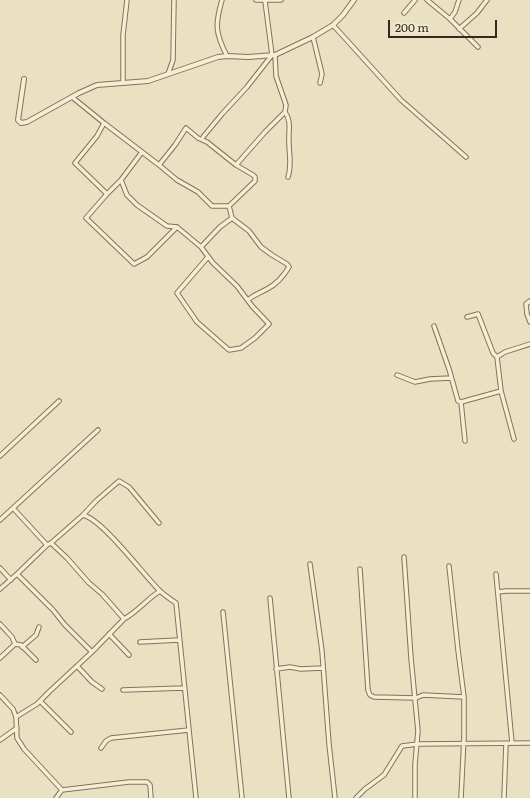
<!DOCTYPE html>
<html>
<head>
<meta charset="utf-8">
<style>
  body { margin:0 }
  #map { position:relative; width:530px; height:798px; overflow:hidden; background:#eae1c2; font-family:Literata,serif }
  canvas { display:block }
  .scale { position:absolute; left:388px; top:20px; width:109px; height:18px; box-sizing:border-box; border:2px solid #332a1e; border-top:0; padding-left:5px; font-size:12px; line-height:14px; white-space:nowrap; color:#332a1e; -webkit-text-stroke:3px #f2ebd1; paint-order:stroke }
</style>
</head>
<body>
<div id="map">
<canvas width="530" height="798"></canvas>
<div class="scale">200 m</div>
</div>
<script>
const ctx = document.querySelector('canvas').getContext('2d');
ctx.lineJoin = 'round';
function strokePath(path, color, width, dash) {
  ctx.strokeStyle = color;
  ctx.lineWidth = width;
  ctx.lineCap = dash ? 'butt' : 'round';
  ctx.setLineDash(dash || []);
  ctx.stroke(path);
}
const minor = new Path2D(`
  M 222,0 C 215,24 215,33 227,56
  M 256,0 L 281,0
  M 427,0 L 450,19 L 478,47
  M 404,13 L 415,0
  M 450,19 L 455,12 L 459,0
  M 333,25 L 401,100 L 466,157
  M 459,29 L 477,13 L 487,0
  M 313,37 L 322,74 L 320,83
  M 168,74 L 173,60 L 174,0
  M 123,83 L 123,35 L 127,0
  M 72,97 L 104,123
  M 285,112 C 292,122 288,131 289,143 C 289,154 292,165 288,177
  M 203,137 L 222,114 L 247,87 L 272,55 L 265,1
  M 142,152 L 104,123 L 97,136 L 75,163 L 107,194 L 121,180 L 127,195 L 137,205 L 167,226 L 177,227 L 201,247 L 220,227 L 232,218 L 229,206 L 255,181 L 255,177 L 253,175 L 236,165 L 265,132 L 285,112 L 286,105 L 276,76 L 275,55
  M 159,165 L 177,180 L 198,192 L 212,206 L 229,206
  M 121,180 L 142,152 L 159,165 L 175,145 L 186,128 L 198,138 L 207,142 L 236,165
  M 107,194 L 86,218 L 134,264 L 147,257 L 177,227
  M 232,218 L 249,231 L 261,247 L 272,255 L 287,264 L 289,267 C 283,277 277,284 267,289 C 260,293 253,295 248,300
  M 201,247 L 213,263 L 237,286 L 252,306 L 269,324 L 255,338 L 241,348 L 229,350 L 197,322 L 177,293 L 208,257
  M 530,301 L 526,304 L 527,314 L 530,322
  M 467,317 L 478,314 L 493,353 L 497,357 L 501,391 L 514,439
  M 434,326 L 449,369 L 458,401 L 461,402 L 501,391
  M 497,357 L 505,352 L 530,344
  M 397,375 L 415,382 L 430,379 L 451,378
  M 461,402 L 465,441
  M 0,456 L 59,401
  M 13,508 L 47,545
  M 83,515 L 96,501 L 119,481 L 129,487 L 159,523
  M 0,520 L 98,430
  M 404,557 L 411,658 L 418,731 L 415,764 L 415,798
  M 310,564 L 322,651 L 329,744 L 335,798
  M 449,566 L 458,650 L 464,697 L 464,737 L 461,798
  M 0,568 L 11,580
  M 360,569 L 368,690 L 370,695 L 374,697 L 416,698 L 423,695 L 464,697
  M 17,574 L 53,610 L 65,625 L 92,652 L 124,619
  M 496,574 L 512,743
  M 0,589 L 17,574 L 47,545 L 51,543
  M 160,591 C 147,599 137,612 124,619 L 102,594 L 89,583 L 67,558 L 51,543 L 83,515 C 103,520 142,573 159,590 C 164,595 170,599 176,603 L 196,798
  M 498,592 L 506,591 L 530,591
  M 270,598 L 289,798
  M 223,612 L 242,798
  M 0,624 L 12,637 L 15,644 L 0,658
  M 109,634 L 129,655
  M 140,642 L 179,640
  M 15,644 L 21,645 L 36,660
  M 22,647 L 36,635 L 39,627
  M 77,666 L 92,682 L 102,689
  M 276,669 L 290,667 L 301,669 L 322,668
  M 123,690 L 184,688
  M 0,695 L 13,709 L 16,717 L 17,738 L 24,749 L 62,790 L 56,798
  M 40,701 L 71,732
  M 16,717 L 37,704 L 50,691 L 92,652
  M 0,740 L 17,728
  M 101,748 L 106,741 L 111,738 L 189,730
  M 62,790 L 129,782 L 147,782 L 150,785 L 151,798
  M 356,798 L 365,789 L 384,775 L 402,746 L 418,744 L 530,743
  M 504,798 L 506,744`);
const tertiary = new Path2D(`
  M 24,79 L 18,120 L 21,123 L 27,122 L 79,93 L 97,85 L 148,81 L 218,57 L 227,56 L 248,57 L 275,55 L 313,37 L 333,25 L 343,15 L 354,0`);
strokePath(minor, '#82735b', 5.5);
strokePath(tertiary, '#82735b', 6);
strokePath(minor, '#f5eed4', 3.5);
strokePath(tertiary, '#f5eed4', 4);
</script>
</body>
</html>
